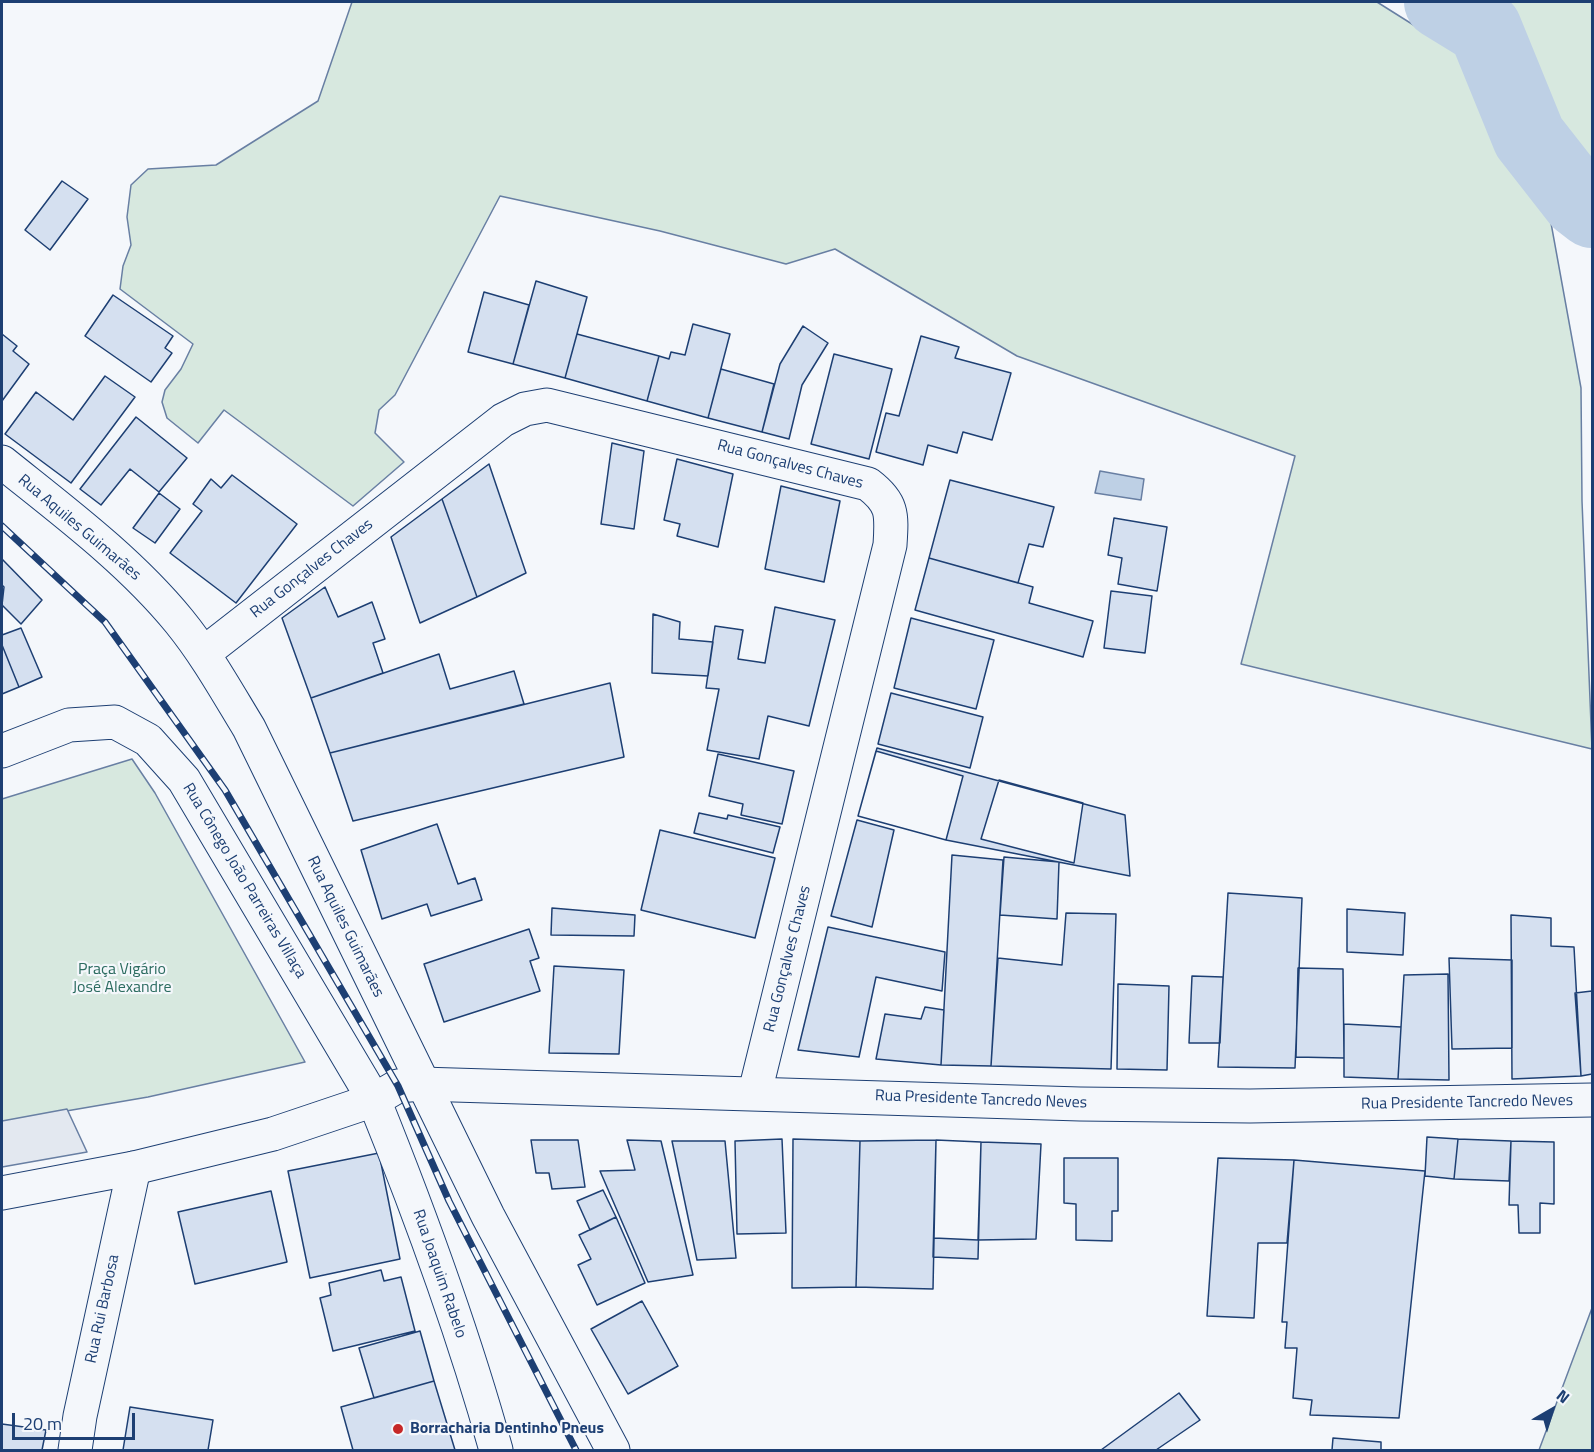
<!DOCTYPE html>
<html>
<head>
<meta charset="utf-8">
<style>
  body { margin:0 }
  #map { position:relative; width:1594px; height:1452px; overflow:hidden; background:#f4f7fb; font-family:"Titillium Web",sans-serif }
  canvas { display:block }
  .frame { position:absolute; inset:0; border:3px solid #1d3f73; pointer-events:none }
  .north { position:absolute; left:1522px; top:1380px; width:60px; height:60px; -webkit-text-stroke:4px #f4f7fb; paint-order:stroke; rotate:39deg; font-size:16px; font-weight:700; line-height:24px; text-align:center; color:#1d3f73 }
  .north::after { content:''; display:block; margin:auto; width:21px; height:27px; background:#1d3f73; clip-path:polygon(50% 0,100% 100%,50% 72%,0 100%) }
  .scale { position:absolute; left:12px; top:1413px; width:123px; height:27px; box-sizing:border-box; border:3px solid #1d3f73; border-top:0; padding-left:8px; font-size:18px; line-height:21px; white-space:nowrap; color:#1d3f73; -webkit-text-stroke:4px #f4f7fb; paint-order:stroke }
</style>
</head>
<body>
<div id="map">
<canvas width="1594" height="1452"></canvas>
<div class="frame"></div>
<div class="north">N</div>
<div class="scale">20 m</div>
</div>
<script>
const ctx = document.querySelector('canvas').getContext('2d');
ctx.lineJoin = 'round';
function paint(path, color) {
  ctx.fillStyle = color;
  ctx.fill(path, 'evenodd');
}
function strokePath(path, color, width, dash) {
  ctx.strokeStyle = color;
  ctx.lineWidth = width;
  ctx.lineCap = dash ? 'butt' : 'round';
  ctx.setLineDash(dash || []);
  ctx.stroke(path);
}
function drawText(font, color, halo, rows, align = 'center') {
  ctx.font = font + ' "Titillium Web",sans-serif';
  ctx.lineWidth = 4.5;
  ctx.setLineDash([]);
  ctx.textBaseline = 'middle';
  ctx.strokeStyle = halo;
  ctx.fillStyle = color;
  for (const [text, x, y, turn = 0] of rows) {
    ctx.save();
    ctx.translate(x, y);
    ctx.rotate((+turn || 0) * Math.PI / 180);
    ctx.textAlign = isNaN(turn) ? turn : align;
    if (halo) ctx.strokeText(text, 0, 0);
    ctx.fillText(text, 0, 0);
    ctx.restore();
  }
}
const green = new Path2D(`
  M 352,2 L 1377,2 L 1466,58 L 1551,223 L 1581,388 L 1582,501 L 1592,749 L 1241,664 L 1295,456 L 1017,356 L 835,249 L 786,264 L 660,231 L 500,196 L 395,395 L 379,410 L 375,433 L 404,462 L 353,506 L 224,410 L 198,443 L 167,418 L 162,402 L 165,390 L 181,369 L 193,344 L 120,289 L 123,266 L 131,245 L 127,217 L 131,185 L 148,169 L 216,165 L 318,101 Z
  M 1478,2 L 1592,2 L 1592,171 L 1586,170 L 1568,149 L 1554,123 L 1533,81 L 1527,48 L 1505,8 Z
  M 132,759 L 155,793 L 305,1062 L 148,1097 L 2,1122 L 2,799 Z
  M 1592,1308 L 1592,1450 L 1539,1450 Z`);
paint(green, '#d7e8df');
strokePath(green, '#687fa3', 1.5);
const parking = new Path2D(`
  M 67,1109 L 87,1152 L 2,1167 L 2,1121 Z`);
paint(parking, '#e3e8f0');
strokePath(parking, '#687fa3', 1.5);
const water = new Path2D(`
  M 1100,471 L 1144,479 L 1141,500 L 1095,493 Z`);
paint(water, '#bed0e5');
strokePath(water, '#687fa3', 1.5);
strokePath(new Path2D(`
  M 1441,2 L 1485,29 L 1529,137 L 1579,201 L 1592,211`), '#bed0e5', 74);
const building = new Path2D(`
  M 62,181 L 88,199 L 50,250 L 25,230 Z
  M 536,281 L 587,297 L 565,378 L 513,364 Z
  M 484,292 L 529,305 L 513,364 L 468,352 Z
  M 113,295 L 173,336 L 165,348 L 172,353 L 151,382 L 85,336 Z
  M 693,324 L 730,334 L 708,418 L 647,401 L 659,356 L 669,359 L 671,352 L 685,355 Z
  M 803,326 L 828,343 L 802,385 L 789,439 L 762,432 L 780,364 Z
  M 2,334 L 17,346 L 13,351 L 29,364 L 2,401 Z
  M 577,334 L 659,356 L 647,401 L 565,378 Z
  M 921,336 L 959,347 L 955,358 L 1011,373 L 992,440 L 963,432 L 957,453 L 928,445 L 923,465 L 876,452 L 886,413 L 899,416 Z
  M 834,354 L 892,369 L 869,459 L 811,444 Z
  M 721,369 L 774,384 L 762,432 L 708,418 Z
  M 105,376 L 135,397 L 71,483 L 5,434 L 36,392 L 73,420 Z
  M 136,417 L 187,458 L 159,492 L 130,469 L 101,505 L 80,489 Z
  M 612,443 L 644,451 L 634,529 L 601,524 Z
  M 677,459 L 733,474 L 718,547 L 677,536 L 680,524 L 664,520 Z
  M 489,464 L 526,573 L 477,597 L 442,499 Z
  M 232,475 L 297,524 L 236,603 L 170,553 L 202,511 L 193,504 L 211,479 L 221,488 Z
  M 950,480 L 1054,507 L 1043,547 L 1029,544 L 1018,583 L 929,558 Z
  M 781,486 L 840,501 L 824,582 L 765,569 Z
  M 159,493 L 180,509 L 155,543 L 133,528 Z
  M 442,499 L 477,597 L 420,623 L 391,537 Z
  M 1114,518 L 1167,527 L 1157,591 L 1118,584 L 1122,558 L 1108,555 Z
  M 929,558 L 1033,587 L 1029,603 L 1093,621 L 1083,657 L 915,610 Z
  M 2,559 L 42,600 L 21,624 L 2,605 L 4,587 L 2,585 Z
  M 325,587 L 338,617 L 372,602 L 385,639 L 373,643 L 383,673 L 311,698 L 282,618 Z
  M 1111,591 L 1152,596 L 1145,653 L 1104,648 Z
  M 775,607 L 835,620 L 809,726 L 768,716 L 759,759 L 707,750 L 719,689 L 706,688 L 715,626 L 743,630 L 738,659 L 765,663 Z
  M 653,614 L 680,622 L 679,639 L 713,642 L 708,676 L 652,673 Z
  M 911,618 L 994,640 L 976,709 L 894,688 Z
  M 21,628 L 42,677 L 19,687 L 2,645 L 2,635 Z
  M 2,645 L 19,687 L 2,694 Z
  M 439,654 L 450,689 L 514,671 L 524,704 L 330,753 L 311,698 Z
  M 610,683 L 624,757 L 353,821 L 330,753 Z
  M 891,693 L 983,717 L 970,768 L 878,744 Z
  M 877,748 L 1125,815 L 1130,876 L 946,840 L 858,816 Z
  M 876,751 L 963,776 L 946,840 L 858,816 Z
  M 718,754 L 794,771 L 782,824 L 741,815 L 743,804 L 709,796 Z
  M 999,780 L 1083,803 L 1074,863 L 981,839 Z
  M 699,813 L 727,819 L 728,815 L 780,827 L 773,853 L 694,833 Z
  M 857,820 L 894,830 L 872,927 L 831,916 Z
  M 437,824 L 458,884 L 475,878 L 482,900 L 431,916 L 427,904 L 382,919 L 361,850 Z
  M 660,830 L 775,858 L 755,938 L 641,910 Z
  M 952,855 L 1003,860 L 991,1066 L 941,1065 Z
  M 1004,857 L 1059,862 L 1057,919 L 1000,915 Z
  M 1228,893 L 1302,898 L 1295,1068 L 1218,1067 Z
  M 552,908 L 635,915 L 634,936 L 551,935 Z
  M 1347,909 L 1405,913 L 1403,955 L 1347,952 Z
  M 1066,913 L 1116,914 L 1111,1069 L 991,1066 L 998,958 L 1062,965 Z
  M 1511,915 L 1551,918 L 1551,946 L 1574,947 L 1581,1076 L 1512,1079 Z
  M 828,927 L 945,952 L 942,991 L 876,977 L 859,1057 L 798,1050 Z
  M 529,929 L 539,958 L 530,961 L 540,991 L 444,1022 L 424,964 Z
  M 1449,958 L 1512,960 L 1512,1048 L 1452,1049 Z
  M 554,966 L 624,970 L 619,1054 L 549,1053 Z
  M 1298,968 L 1343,969 L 1344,1058 L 1296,1057 Z
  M 1448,974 L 1449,1080 L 1398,1079 L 1404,975 Z
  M 1192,976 L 1223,977 L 1220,1043 L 1189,1043 Z
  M 1118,984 L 1169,986 L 1167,1070 L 1117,1069 Z
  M 1592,991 L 1592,1074 L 1581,1076 L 1575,993 Z
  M 925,1007 L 944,1010 L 941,1065 L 876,1059 L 885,1014 L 921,1019 Z
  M 1344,1024 L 1401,1027 L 1398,1079 L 1344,1077 Z
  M 1427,1137 L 1458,1139 L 1454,1179 L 1425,1176 Z
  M 782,1139 L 786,1233 L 737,1234 L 735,1141 Z
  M 793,1139 L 860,1141 L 856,1287 L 792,1288 Z
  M 1458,1139 L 1511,1141 L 1509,1181 L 1454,1179 Z
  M 531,1140 L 578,1140 L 585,1187 L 552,1189 L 549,1173 L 536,1173 Z
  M 627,1140 L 661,1141 L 693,1275 L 648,1282 L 600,1171 L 635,1170 Z
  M 936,1140 L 981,1142 L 978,1259 L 933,1257 Z
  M 936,1140 L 933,1289 L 856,1287 L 860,1141 Z
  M 936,1140 L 981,1142 L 978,1240 L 934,1238 Z
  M 672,1141 L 725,1141 L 736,1258 L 697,1260 Z
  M 1511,1141 L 1554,1142 L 1554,1204 L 1540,1203 L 1540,1233 L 1519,1233 L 1518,1205 L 1509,1205 Z
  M 981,1142 L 1041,1144 L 1036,1239 L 978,1240 Z
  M 379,1153 L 400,1259 L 310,1278 L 288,1171 Z
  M 1064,1158 L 1118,1158 L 1118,1211 L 1112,1211 L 1112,1241 L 1076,1240 L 1076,1204 L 1064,1203 Z
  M 1218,1158 L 1294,1160 L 1287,1243 L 1258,1243 L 1254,1318 L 1207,1316 Z
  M 1294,1160 L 1425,1171 L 1399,1418 L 1310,1415 L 1312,1400 L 1293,1398 L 1297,1348 L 1285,1348 L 1287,1322 L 1282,1322 Z
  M 603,1190 L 616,1217 L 590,1230 L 577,1201 Z
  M 271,1191 L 287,1262 L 195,1284 L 178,1212 Z
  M 616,1217 L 645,1283 L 597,1305 L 578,1265 L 591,1259 L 579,1235 Z
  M 381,1270 L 384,1281 L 401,1277 L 415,1331 L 333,1351 L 320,1298 L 331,1295 L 329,1283 Z
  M 642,1301 L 678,1366 L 628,1394 L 591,1329 Z
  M 420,1331 L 434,1381 L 374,1398 L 359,1348 Z
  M 434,1381 L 455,1450 L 353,1450 L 341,1407 Z
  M 1179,1393 L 1200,1420 L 1156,1450 L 1101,1450 Z
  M 130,1407 L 213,1420 L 208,1450 L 123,1450 Z
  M 2,1424 L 46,1430 L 42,1450 L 2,1450 Z
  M 1333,1438 L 1381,1442 L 1381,1450 L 1332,1450 Z`);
paint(building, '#d5e0f0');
strokePath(building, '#1d3f73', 1.5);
const minor = new Path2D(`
  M 2,462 C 63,511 129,560 179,621 C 206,654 227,692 249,728 L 488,1216 L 613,1450
  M 204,653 L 503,420 L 525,409 L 547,405 L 868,484 C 893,503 892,514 890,545 L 755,1092
  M 374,1100 C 420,1214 463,1331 496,1450
  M 75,1450 L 80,1416 L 134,1168`);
const major = new Path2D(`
  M 2,751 L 69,725 L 115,722 L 148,740 L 184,780 L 374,1100
  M 2,1193 L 134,1168 L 273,1134 L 374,1100 L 398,1086 L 421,1084 L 1080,1104 L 1250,1106 L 1592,1100`);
strokePath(minor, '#1d3f73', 35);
strokePath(major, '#1d3f73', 35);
strokePath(minor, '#f4f7fb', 33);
strokePath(major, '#f4f7fb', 33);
const rail = new Path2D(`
  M 2,526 L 105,622 L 225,790 L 398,1086 L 449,1201 L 576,1450`);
strokePath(rail, '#1d3f73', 7);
strokePath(rail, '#f4f7fb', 4.5, [14]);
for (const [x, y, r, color] of [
  [398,1429,6,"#c62828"]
]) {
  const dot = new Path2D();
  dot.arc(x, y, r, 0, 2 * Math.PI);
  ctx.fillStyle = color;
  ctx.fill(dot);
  strokePath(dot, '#f4f7fb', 2);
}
drawText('16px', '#1d3f73', '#f4f7fb', [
  ["Rua Gonçalves Chaves",790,465,15],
  ["Rua Aquiles Guimarães",79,528,40],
  ["Rua Gonçalves Chaves",312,569,-38],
  ["Rua Cônego João Parreiras Villaça",244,881,59],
  ["Rua Aquiles Guimarães",345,927,64],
  ["Rua Gonçalves Chaves",788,959,-76],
  ["Rua Presidente Tancredo Neves",981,1100,2],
  ["Rua Presidente Tancredo Neves",1467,1103,-1],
  ["Rua Joaquim Rabelo",439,1274,71],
  ["Rua Rui Barbosa",103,1309,-78]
]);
drawText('16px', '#2c6c60', '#f4f7fb', [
  ["Praça Vigário",122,970],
  ["José Alexandre",122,988]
]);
drawText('bold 16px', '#1d3f73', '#f4f7fb', [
  ["Borracharia Dentinho Pneus",410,1429]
], 'left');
</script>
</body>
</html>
